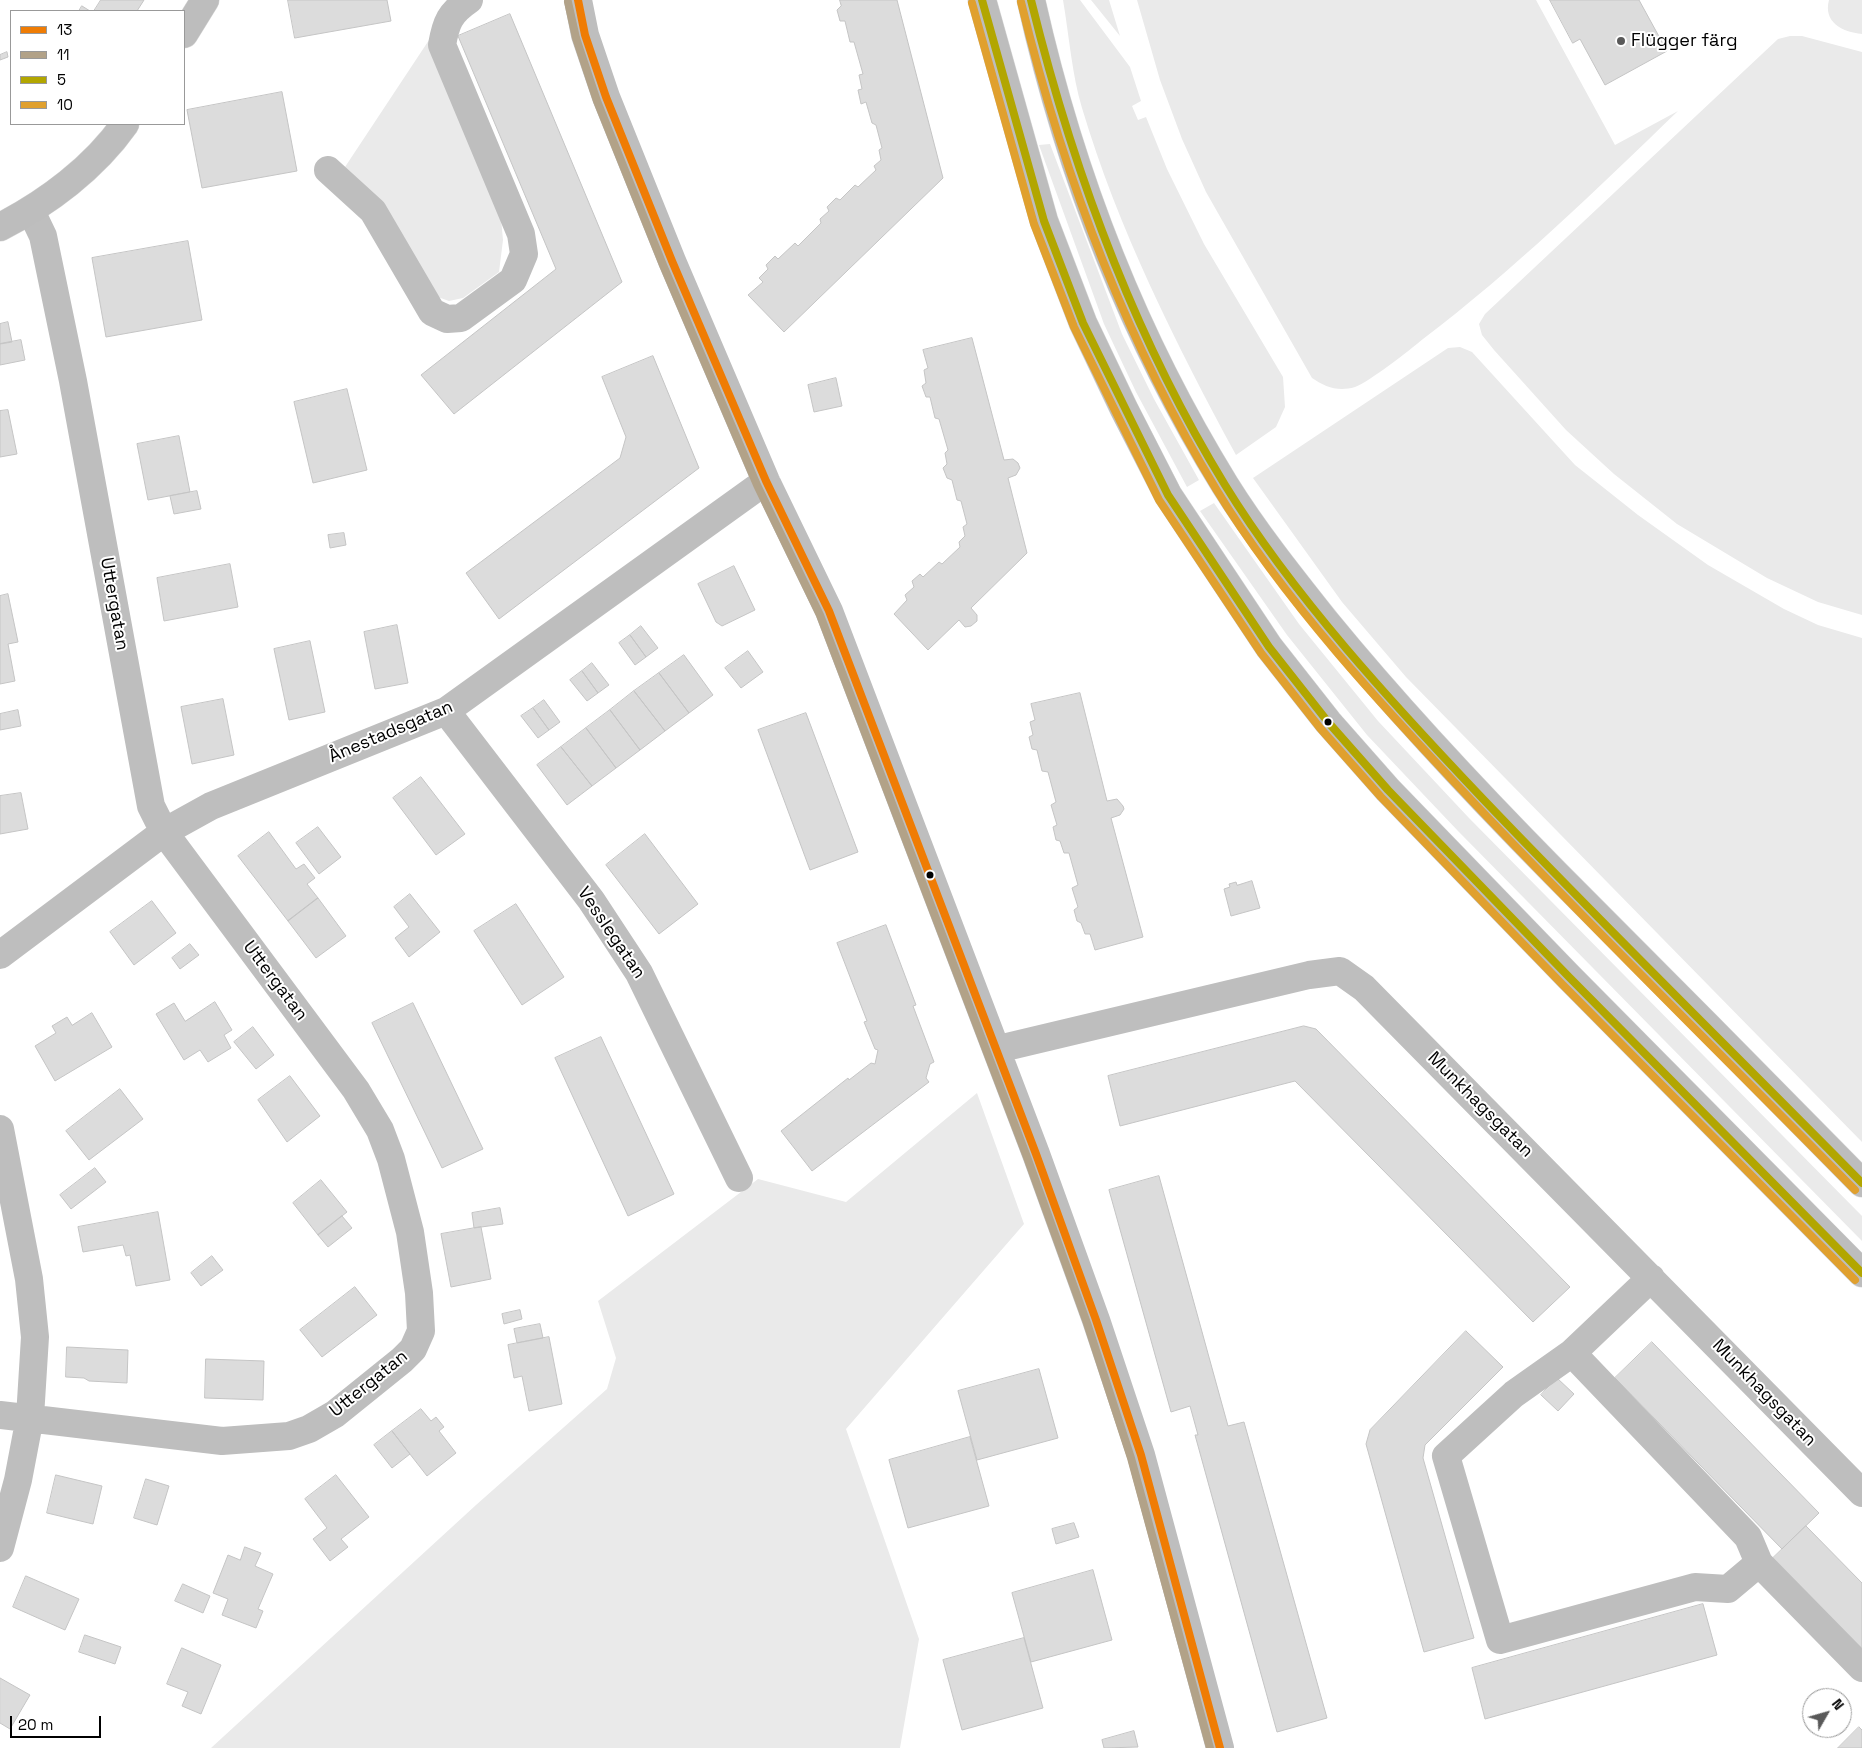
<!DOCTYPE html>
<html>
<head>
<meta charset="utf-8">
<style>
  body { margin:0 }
  #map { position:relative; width:1862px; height:1748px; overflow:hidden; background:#fff; font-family:"Space Grotesk",sans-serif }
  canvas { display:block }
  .legend { position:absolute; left:10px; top:10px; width:175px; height:115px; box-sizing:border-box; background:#fff; border:1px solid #999; margin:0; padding:6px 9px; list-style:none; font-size:15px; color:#000 }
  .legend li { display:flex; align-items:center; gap:10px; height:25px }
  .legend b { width:25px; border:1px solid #999 }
  .north { position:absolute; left:1802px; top:1688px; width:50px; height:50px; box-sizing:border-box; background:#fff; border:1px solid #999; border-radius:50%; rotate:52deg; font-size:14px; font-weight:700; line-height:20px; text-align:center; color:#000 }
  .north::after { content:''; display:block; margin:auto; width:18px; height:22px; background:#595959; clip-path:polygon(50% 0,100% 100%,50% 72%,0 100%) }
  .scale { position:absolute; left:10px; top:1716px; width:91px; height:22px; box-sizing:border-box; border:2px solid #000; border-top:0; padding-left:6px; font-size:15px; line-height:18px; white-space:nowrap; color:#000; -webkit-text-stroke:4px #fff; paint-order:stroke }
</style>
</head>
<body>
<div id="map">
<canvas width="1862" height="1748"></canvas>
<ul class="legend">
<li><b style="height:6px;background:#ef7c04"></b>13</li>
<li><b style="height:6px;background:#b2a288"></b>11</li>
<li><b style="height:6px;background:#b2a600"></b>5</li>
<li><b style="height:6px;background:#e0a02e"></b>10</li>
</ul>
<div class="north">N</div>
<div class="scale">20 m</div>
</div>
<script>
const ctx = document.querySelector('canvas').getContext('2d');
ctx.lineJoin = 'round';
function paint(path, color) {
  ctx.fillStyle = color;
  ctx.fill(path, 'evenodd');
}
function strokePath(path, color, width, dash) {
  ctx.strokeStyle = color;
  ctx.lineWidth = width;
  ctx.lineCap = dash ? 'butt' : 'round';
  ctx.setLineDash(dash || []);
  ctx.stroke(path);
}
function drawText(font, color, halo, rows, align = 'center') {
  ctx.font = font + ' "Space Grotesk",sans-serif';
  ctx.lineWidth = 4;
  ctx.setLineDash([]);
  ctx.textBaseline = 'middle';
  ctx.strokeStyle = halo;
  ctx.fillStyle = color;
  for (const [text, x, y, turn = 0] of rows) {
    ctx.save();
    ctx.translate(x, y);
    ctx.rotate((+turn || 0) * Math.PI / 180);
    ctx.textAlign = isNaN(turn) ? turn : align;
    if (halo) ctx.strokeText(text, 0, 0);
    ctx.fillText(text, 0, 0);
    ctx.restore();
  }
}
paint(new Path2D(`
  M 1063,0 L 1080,0 L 1130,67 L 1141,101 L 1132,106 L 1138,120 L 1146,117 L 1167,169 L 1204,244 L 1283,377 L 1285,407 L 1276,427 L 1236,455 C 1176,344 1118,229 1082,108 C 1072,75 1069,35 1063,0 Z
  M 1091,0 L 1109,0 L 1120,36 Z
  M 1137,0 L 1536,0 L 1615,145 L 1678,111 C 1596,190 1514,270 1423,339 C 1410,350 1369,382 1355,387 C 1338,392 1325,387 1312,378 L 1206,192 L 1182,139 L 1160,80 Z
  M 1829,0 L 1862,0 L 1862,34 C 1842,32 1823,22 1829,0 Z
  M 1790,36 L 1802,36 L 1862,52 L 1862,615 L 1818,602 L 1767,578 L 1677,524 L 1614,474 L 1566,430 L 1494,350 L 1482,335 L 1479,324 L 1485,314 L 1778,39 Z
  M 431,37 L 500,208 L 503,240 L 499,272 L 463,298 L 449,301 L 435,296 L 345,167 Z
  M 1050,144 L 1122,334 L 1154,399 L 1199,480 L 1187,487 L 1136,392 L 1104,324 L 1039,145 Z
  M 1460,347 L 1472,352 L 1575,465 L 1638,515 L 1708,565 L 1784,609 L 1818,625 L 1862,638 L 1862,1142 L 1406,677 L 1342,602 L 1253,478 L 1448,348 Z
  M 1214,503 L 1299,624 L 1378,721 L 1469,818 L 1862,1216 L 1862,1241 L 1458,831 L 1367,735 L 1287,635 L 1200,511 Z
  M 977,1093 L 1024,1224 L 846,1429 L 919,1639 L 900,1748 L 211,1748 L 476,1505 L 607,1389 L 616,1358 L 598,1301 L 758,1179 L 846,1202 Z`), '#eaeaea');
const building = new Path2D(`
  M 101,0 L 144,0 L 137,11 L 94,11 Z
  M 288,0 L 387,0 L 391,21 L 295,38 Z
  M 840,0 L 897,0 L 943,178 L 784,332 L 748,295 L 763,282 L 759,278 L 768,269 L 766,265 L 775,256 L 778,259 L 795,243 L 798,246 L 821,223 L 820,219 L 829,211 L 827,207 L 836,198 L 840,200 L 855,185 L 858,187 L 876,170 L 874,166 L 881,160 L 879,150 L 882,148 L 876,125 L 872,123 L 866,102 L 861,104 L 858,90 L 862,89 L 859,75 L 863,74 L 854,42 L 850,42 L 845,21 L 840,21 L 837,10 L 841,6 Z
  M 1550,0 L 1639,0 L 1667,51 L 1605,85 L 1580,39 L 1573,43 Z
  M 82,6 L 90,11 L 79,11 Z
  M 510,14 L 622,282 L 454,414 L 421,375 L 556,269 L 458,36 Z
  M 7,52 L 8,57 L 0,60 L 0,55 Z
  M 282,92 L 297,171 L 202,188 L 187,110 Z
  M 188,241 L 202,320 L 106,337 L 92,258 Z
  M 8,322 L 12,342 L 0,344 L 0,324 Z
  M 972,338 L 1004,460 L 1013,459 L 1018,463 L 1020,468 L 1016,475 L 1008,478 L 1027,553 L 971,608 L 977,615 L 977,621 L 971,626 L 965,627 L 959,620 L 928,650 L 894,614 L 907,600 L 905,595 L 914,587 L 912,581 L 920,574 L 923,577 L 939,562 L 942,564 L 960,547 L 959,542 L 965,536 L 963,527 L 967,524 L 961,501 L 957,500 L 952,480 L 947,478 L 943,468 L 947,464 L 945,453 L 948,450 L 939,419 L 935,418 L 930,397 L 926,397 L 922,386 L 926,383 L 924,370 L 928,368 L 923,350 Z
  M 21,340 L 25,360 L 0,365 L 0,344 Z
  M 653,356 L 699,468 L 499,619 L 466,573 L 620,458 L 626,437 L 602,377 Z
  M 836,378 L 842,406 L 814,412 L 808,385 Z
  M 347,389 L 367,470 L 313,483 L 294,402 Z
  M 8,410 L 17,454 L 0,457 L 0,411 Z
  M 179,436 L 190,492 L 148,500 L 137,444 Z
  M 197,491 L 201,509 L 174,514 L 170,496 Z
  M 344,533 L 346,545 L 330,548 L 328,535 Z
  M 230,564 L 238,607 L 164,621 L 157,578 Z
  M 734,566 L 755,610 L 722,626 L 716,622 L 698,584 Z
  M 8,594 L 18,642 L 8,644 L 15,681 L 0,684 L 0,596 Z
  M 397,625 L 408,683 L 375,689 L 364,632 Z
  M 641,626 L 658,648 L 646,657 L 630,635 Z
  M 630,635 L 646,657 L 635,665 L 619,643 Z
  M 310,641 L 325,712 L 289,720 L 274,649 Z
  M 748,651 L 763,672 L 741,688 L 725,668 Z
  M 684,655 L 713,695 L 689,713 L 659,673 Z
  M 592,663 L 609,685 L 598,693 L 582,671 Z
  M 582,671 L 598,693 L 587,701 L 570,680 Z
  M 659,673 L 689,713 L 665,731 L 634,691 Z
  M 634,691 L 665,731 L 640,750 L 610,710 Z
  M 1080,693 L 1107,801 L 1117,799 L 1123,806 L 1124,809 L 1120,815 L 1111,818 L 1143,937 L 1095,950 L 1090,934 L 1085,934 L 1081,923 L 1077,921 L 1074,910 L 1078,907 L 1072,888 L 1078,885 L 1069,853 L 1064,853 L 1060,841 L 1056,840 L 1053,827 L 1057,825 L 1051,805 L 1056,802 L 1048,772 L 1042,771 L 1037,750 L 1032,749 L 1029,737 L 1033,735 L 1030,722 L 1035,720 L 1031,704 Z
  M 223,699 L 234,755 L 192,764 L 181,707 Z
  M 544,700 L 560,722 L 549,730 L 533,708 Z
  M 533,708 L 549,730 L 538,738 L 521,716 Z
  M 18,710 L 21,726 L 0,730 L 0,714 Z
  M 610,710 L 640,750 L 616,768 L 586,728 Z
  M 806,713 L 858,852 L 810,870 L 758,730 Z
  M 586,728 L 616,768 L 592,786 L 561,747 Z
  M 561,747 L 592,786 L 567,805 L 537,765 Z
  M 421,777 L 465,834 L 436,855 L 393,798 Z
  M 21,793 L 28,829 L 0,834 L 0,796 Z
  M 318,827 L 341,857 L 319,874 L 296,843 Z
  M 269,832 L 296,869 L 304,864 L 315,878 L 307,884 L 318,898 L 288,921 L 238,856 Z
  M 645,834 L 698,904 L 659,934 L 606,865 Z
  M 1252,881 L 1260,908 L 1231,916 L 1224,889 L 1230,887 L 1229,884 L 1236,882 L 1237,885 Z
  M 410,894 L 440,932 L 409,957 L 395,938 L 409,927 L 394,907 Z
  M 318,898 L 346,936 L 316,958 L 288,921 Z
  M 152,901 L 176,933 L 134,965 L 110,932 Z
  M 516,904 L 564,977 L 522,1005 L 474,931 Z
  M 886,925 L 916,1005 L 913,1006 L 934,1062 L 930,1064 L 926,1078 L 929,1082 L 812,1171 L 781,1131 L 848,1078 L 849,1080 L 871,1063 L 875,1064 L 878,1050 L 875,1049 L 864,1022 L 867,1021 L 837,943 Z
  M 190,944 L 199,955 L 180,969 L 172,958 Z
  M 215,1002 L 232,1030 L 224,1035 L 231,1048 L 208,1062 L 200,1050 L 184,1060 L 156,1014 L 174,1003 L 185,1021 Z
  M 413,1003 L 483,1149 L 442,1168 L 372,1023 Z
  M 92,1013 L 112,1047 L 55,1081 L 35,1046 L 56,1033 L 52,1026 L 67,1017 L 72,1025 Z
  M 1304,1026 L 1316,1029 L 1570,1287 L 1533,1322 L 1295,1081 L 1120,1126 L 1108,1076 Z
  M 253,1027 L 274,1055 L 256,1069 L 234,1042 Z
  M 601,1037 L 674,1194 L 628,1216 L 555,1058 Z
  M 290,1076 L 320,1116 L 287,1142 L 258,1100 Z
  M 120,1089 L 143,1119 L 89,1160 L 66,1131 Z
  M 95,1168 L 106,1182 L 71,1209 L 60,1195 Z
  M 1159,1176 L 1228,1426 L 1244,1422 L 1327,1718 L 1277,1732 L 1195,1435 L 1198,1435 L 1190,1406 L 1171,1412 L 1109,1190 Z
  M 321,1180 L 347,1212 L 318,1235 L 293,1203 Z
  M 500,1208 L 503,1224 L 474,1228 L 472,1213 Z
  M 158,1212 L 170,1280 L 136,1286 L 130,1255 L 126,1256 L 123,1245 L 83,1252 L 78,1227 Z
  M 342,1216 L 352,1228 L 328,1247 L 318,1235 Z
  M 481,1227 L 491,1279 L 451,1287 L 441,1234 Z
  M 212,1256 L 223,1270 L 201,1286 L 191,1273 Z
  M 355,1287 L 377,1315 L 322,1357 L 300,1330 Z
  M 520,1310 L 522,1319 L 504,1324 L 502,1314 Z
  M 540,1324 L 543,1338 L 517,1343 L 514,1329 Z
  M 1466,1331 L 1503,1367 L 1425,1445 L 1423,1458 L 1474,1638 L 1424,1652 L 1366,1444 L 1370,1430 Z
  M 549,1337 L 562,1404 L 529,1411 L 522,1376 L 514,1378 L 508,1345 Z
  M 1652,1342 L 1819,1513 L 1782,1549 L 1615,1378 Z
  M 67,1347 L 128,1350 L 127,1383 L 89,1381 L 84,1378 L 66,1377 Z
  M 206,1359 L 264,1361 L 263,1400 L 205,1398 Z
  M 1039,1369 L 1058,1438 L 977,1460 L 958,1391 Z
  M 1557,1378 L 1574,1394 L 1558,1411 L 1541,1395 Z
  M 421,1409 L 431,1421 L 436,1417 L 444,1427 L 439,1431 L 456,1453 L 427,1476 L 392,1431 Z
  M 392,1431 L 410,1454 L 392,1468 L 374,1445 Z
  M 970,1437 L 989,1506 L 908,1528 L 889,1460 Z
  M 56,1475 L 102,1486 L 93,1524 L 47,1513 Z
  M 336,1475 L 369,1517 L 341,1539 L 348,1547 L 330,1561 L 313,1539 L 327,1528 L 305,1499 Z
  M 146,1479 L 169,1486 L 157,1525 L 134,1518 Z
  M 1074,1523 L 1079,1537 L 1056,1544 L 1052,1529 Z
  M 1806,1526 L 1862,1583 L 1862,1656 L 1770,1561 Z
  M 245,1547 L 261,1553 L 255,1566 L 273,1574 L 258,1609 L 263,1611 L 256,1628 L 222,1615 L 228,1599 L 213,1593 L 228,1555 L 240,1560 Z
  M 1093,1570 L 1112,1640 L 1031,1662 L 1012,1593 Z
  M 26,1576 L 79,1599 L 65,1630 L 13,1607 Z
  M 183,1584 L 210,1596 L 203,1613 L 175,1601 Z
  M 1703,1604 L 1717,1655 L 1485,1719 L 1472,1668 Z
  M 85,1635 L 121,1647 L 115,1664 L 79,1652 Z
  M 1024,1638 L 1043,1708 L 962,1730 L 943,1660 Z
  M 182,1648 L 221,1665 L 201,1714 L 182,1706 L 188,1692 L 167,1684 Z
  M 0,1678 L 30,1695 L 10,1729 L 0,1723 Z
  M 1859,1727 L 1862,1730 L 1862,1748 L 1838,1748 Z
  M 1134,1731 L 1138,1747 L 1104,1748 L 1102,1740 Z`);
paint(building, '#dcdcdc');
strokePath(building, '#c5c5c5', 1);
const major = new Path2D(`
  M 982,0 L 1044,221 L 1083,323 L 1124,409 L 1168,495 L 1269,647 L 1328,722 L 1388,790 L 1569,977 L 1862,1273
  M 1031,0 C 1069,170 1133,336 1225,485 C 1255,533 1291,578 1326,622 C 1398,710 1475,792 1555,873 C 1658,976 1760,1079 1862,1183
  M 184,34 L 205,0
  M 0,227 C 47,203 94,168 125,124`);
strokePath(major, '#dbdbdb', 29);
strokePath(new Path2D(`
  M 578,0 L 585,35 L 606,97 L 672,261 L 766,481 L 829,611 L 1036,1154 L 1096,1320 L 1141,1455 L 1220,1748
  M 328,170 L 373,211 L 432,312 L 447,319 L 461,318 L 513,280 L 524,254 L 521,234 L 442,45 C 446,22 450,13 469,0
  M 446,711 L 591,900 L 639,973 L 739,1178
  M 0,955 L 164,832 L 211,806 L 446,711 L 766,481
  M 998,1049 L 1309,975 L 1340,971 L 1364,988 L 1862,1493
  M 0,1129 L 29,1279 L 35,1337 L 30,1417 L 18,1480 L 0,1548
  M 1651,1278 L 1572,1353 L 1514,1394 L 1446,1456 L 1500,1640 L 1695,1587 L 1728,1589 L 1759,1563
  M 1572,1353 L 1748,1537 L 1759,1563 L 1862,1668
  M 0,1415 L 222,1441 L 289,1436 L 309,1429 L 335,1414 L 402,1360 L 413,1349 L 421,1331 L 419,1293 L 410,1232 L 391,1159 L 380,1130 L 356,1090 L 164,832 L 151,806 L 73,381 L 43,236 L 31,211`), '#bebebe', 28);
strokePath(major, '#bdbdbd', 28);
strokePath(new Path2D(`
  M 578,0 L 585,35 L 606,97 L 672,261 L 766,481 L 829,611 L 1036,1154 L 1096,1320 L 1141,1455 L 1220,1748`), '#ef7c04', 8);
strokePath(new Path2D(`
  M 568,2 L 576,38 L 597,101 L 663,265 L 757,485 L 820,615 L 1027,1157 L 1087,1323 L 1131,1458 L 1210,1748`), '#b2a288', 8);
strokePath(new Path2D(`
  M 982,0 L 1044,221 L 1083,323 L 1168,495 L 1269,647 L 1328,722 L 1388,790 L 1569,977 L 1862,1273
  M 1031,0 C 1073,171 1133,335 1225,485 C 1294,597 1392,703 1483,799 C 1607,929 1736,1055 1862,1183`), '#b2a600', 8);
strokePath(new Path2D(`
  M 1021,2 C 1063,174 1124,338 1216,489 C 1284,601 1385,709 1475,804 C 1599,935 1728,1061 1855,1190
  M 972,3 L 1034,224 L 1074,327 L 1159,500 L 1261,653 L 1320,728 L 1381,797 L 1562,984 L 1855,1280`), '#e0a02e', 8);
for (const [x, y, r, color] of [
  [1621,41,5,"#595959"],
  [1328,722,4.5,"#000"],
  [930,875,4.5,"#000"]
]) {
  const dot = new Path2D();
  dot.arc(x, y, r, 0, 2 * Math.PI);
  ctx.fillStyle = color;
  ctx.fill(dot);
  strokePath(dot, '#fff', 2);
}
drawText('18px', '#000', '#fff', [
  ["Flügger färg",1631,41]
], 'left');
drawText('18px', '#000', '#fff', [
  ["Uttergatan",114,604,80],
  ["Ånestadsgatan",391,732,-23],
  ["Vesslegatan",611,933,56],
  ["Uttergatan",275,981,53],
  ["Munkhagsgatan",1480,1105,45],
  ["Uttergatan",369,1384,-39],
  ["Munkhagsgatan",1764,1393,46]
]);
</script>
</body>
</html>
